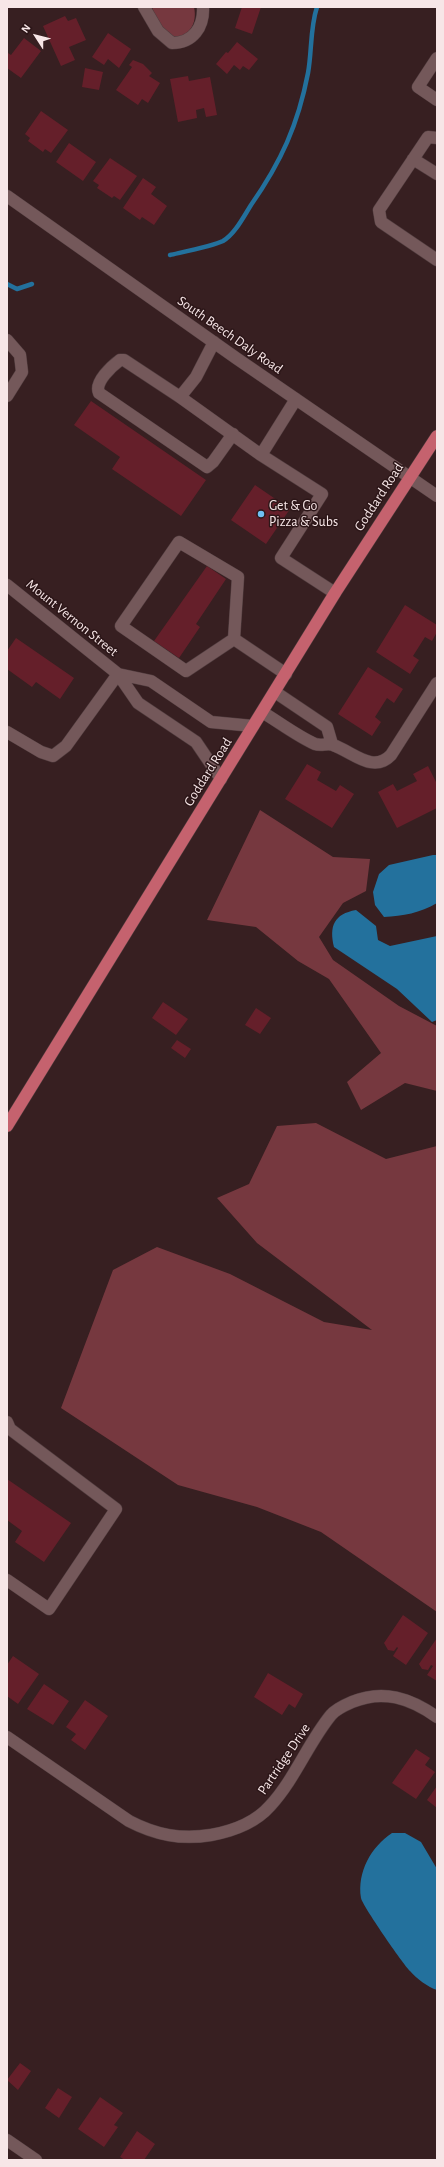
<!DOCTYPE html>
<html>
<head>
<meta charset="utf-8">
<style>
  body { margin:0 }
  #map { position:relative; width:444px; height:2167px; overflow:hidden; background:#371f21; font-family:"Alegreya Sans",sans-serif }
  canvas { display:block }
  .frame { position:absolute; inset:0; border:8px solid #f7e6e7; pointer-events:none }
  .north { position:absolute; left:16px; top:16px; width:40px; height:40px; -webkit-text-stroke:3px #2c1618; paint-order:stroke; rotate:306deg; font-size:11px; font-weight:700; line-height:16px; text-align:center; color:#f7e6e7 }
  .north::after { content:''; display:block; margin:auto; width:14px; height:18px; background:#f7e6e7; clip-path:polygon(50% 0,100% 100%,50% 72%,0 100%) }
</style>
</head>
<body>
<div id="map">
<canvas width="444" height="2167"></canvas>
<div class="frame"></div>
<div class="north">N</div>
</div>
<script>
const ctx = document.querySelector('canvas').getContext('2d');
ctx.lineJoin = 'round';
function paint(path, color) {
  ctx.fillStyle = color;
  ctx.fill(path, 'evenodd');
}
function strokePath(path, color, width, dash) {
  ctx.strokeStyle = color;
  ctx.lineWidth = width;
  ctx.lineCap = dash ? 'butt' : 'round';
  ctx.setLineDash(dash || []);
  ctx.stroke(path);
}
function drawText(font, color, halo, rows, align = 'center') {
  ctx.font = font + ' "Alegreya Sans",sans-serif';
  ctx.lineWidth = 3;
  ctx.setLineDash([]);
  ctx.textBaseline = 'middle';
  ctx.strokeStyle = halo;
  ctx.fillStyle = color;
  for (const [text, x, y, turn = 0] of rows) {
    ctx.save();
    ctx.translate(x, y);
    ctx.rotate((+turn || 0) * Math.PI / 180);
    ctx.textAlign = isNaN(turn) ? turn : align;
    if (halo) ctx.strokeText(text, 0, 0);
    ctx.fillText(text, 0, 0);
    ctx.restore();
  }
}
paint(new Path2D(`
  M 152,7 L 194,7 C 200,34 173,48 159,25 C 156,20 154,13 152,7 Z
  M 260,810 L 333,857 L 370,859 L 366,891 L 343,903 L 319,937 L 333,960 L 399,1006 L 437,1026 L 437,1091 L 405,1083 L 361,1110 L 347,1082 L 381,1053 L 329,979 L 298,961 L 256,927 L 207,920 Z
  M 316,1123 L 386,1159 L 437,1146 L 437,1612 L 321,1532 L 257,1507 L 178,1485 L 61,1408 L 113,1270 L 157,1247 L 230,1274 L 324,1322 L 372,1330 L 257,1243 L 217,1198 L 249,1184 L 277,1126 Z`), '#76383f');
paint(new Path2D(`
  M 433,855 L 437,855 L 437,903 C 420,913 403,916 384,917 L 375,905 L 373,892 L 379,874 L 389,865 Z
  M 356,910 L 376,926 L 378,940 L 390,946 L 437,936 L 437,1020 L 432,1022 L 397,989 L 334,947 C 329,926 334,914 356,910 Z
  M 392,1833 L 405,1833 L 421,1842 L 437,1869 L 437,1990 C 428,1987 417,1979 410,1971 C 403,1964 362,1905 361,1898 C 357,1872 371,1847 392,1833 Z`), '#23719d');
strokePath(new Path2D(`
  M 170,255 C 183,252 213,246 223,241 C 235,234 244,216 251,205 C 281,162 298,125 308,73 C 312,51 310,28 317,7
  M 7,284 L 17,289 L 32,284`), '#23719d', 4.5);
paint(new Path2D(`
  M 242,7 L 261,7 L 252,34 L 235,28 Z
  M 65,16 L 68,21 L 76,18 L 86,40 L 69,47 L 75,60 L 61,66 L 43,26 Z
  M 108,33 L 131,49 L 119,68 L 108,59 L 104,65 L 92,57 Z
  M 24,38 L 41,51 L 21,78 L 7,68 L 7,55 L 8,53 L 11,55 Z
  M 237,42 L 258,59 L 249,70 L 243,66 L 240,70 L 234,65 L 227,74 L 216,64 L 226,52 L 228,53 Z
  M 133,60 L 143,64 L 152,73 L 149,76 L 160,83 L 148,103 L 142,99 L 138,105 L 116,90 L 132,67 L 129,65 Z
  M 85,68 L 103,72 L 99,90 L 82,87 Z
  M 188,76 L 189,81 L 210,77 L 217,115 L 206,117 L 204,108 L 196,110 L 197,118 L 178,122 L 170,79 Z
  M 41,111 L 68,130 L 51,153 L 45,149 L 43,152 L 28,141 L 30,138 L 25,134 Z
  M 69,143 L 96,162 L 83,181 L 56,162 Z
  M 110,158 L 137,176 L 120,200 L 114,196 L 112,198 L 97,188 L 99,185 L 93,181 Z
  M 143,178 L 156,187 L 151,194 L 167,206 L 154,225 L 142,217 L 140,220 L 123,208 Z
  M 91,401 L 206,480 L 181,516 L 112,469 L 120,457 L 74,425 Z
  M 255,485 L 290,509 L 266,544 L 231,520 Z
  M 207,566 L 226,579 L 196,624 L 200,627 L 179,658 L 154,641 Z
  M 405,605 L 437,625 L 437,632 L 432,641 L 425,637 L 413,656 L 419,660 L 410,674 L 376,652 Z
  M 16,638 L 74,678 L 60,699 L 36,682 L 32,687 L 7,669 L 7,651 Z
  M 368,667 L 403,689 L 394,703 L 387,698 L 375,717 L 381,722 L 372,736 L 338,714 Z
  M 307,764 L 321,772 L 317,780 L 336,791 L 340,785 L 354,794 L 332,828 L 285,799 Z
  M 428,766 L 437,784 L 437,808 L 397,828 L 378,792 L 393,784 L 397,791 L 417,781 L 413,774 Z
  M 163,1002 L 188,1019 L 176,1035 L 152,1018 Z
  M 256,1008 L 271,1018 L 260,1034 L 245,1025 Z
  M 177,1040 L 191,1049 L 185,1058 L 171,1048 Z
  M 7,1479 L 71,1523 L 44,1562 L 15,1542 L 22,1531 L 7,1520 Z
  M 403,1615 L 428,1633 L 406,1665 L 393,1656 L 398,1648 L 397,1647 L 394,1651 L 388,1650 L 384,1643 Z
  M 437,1638 L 437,1681 L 427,1675 L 433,1666 L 431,1665 L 428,1670 L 422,1669 L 419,1664 Z
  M 13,1656 L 39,1674 L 18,1704 L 7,1696 L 7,1665 Z
  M 268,1673 L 303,1694 L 295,1708 L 289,1704 L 282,1715 L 254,1697 Z
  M 44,1684 L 69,1701 L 53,1725 L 27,1709 Z
  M 85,1700 L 108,1716 L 85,1750 L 71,1740 L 76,1734 L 66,1727 Z
  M 416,1749 L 430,1758 L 425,1765 L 435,1772 L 416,1799 L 392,1783 Z
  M 437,1786 L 437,1808 L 427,1800 Z
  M 20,2063 L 31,2071 L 18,2090 L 7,2080 Z
  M 58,2088 L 72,2097 L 59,2118 L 45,2108 Z
  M 100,2097 L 123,2113 L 114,2125 L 118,2127 L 104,2147 L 78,2129 Z
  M 137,2131 L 155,2144 L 144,2160 L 125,2160 L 120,2157 Z`), '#651f2a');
const minor = new Path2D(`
  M 144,7 L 158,31 L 172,43 C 193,43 204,27 203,7
  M 437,58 L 418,87 L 437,100
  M 437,138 L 428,137 L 379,210 L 381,222 L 437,260
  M 413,159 L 437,174
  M 7,196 L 236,358 L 437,496
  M 7,340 L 20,355 L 22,372 L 7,396
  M 214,342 L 196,377 L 180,397 L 261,455
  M 180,397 L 124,360 L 120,360 C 112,366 94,382 99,393 L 207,467 L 213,462 L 233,434
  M 296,399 L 261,455 L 322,494 L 281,558 L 335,593
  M 7,585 L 118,674 L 66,746 L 53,756 L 41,752 L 7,732
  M 234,639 L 186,671 L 121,626 L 179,542 L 238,577 L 234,639 L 286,674
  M 275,692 L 327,727 L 332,744
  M 262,712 C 279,722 297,736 315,744 C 321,746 328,743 333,745 C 353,752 373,774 391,755 L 437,683
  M 221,779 L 196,742 L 138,703 L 118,674 L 151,681 L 211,722 L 253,726
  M 7,1422 L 10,1429 L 116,1509 L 49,1609 L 7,1580
  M 7,1737 L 129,1821 C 156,1835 181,1840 211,1835 C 233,1831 255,1823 270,1806 C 295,1779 308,1743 331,1715 C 336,1709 345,1705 352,1702 C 383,1689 410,1698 437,1717
  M 7,2140 L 36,2160`);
const major = new Path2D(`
  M 7,1126 L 335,593 L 437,436`);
strokePath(minor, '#513d3f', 13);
strokePath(major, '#513d3f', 13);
strokePath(minor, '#74585a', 12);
strokePath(major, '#c5626e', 12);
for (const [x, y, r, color] of [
  [261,514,4,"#70c1f4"]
]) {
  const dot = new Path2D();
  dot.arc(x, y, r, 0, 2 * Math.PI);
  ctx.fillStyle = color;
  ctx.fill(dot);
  strokePath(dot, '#2c1618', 1.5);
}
drawText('14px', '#f7e6e7', '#2c1618', [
  ["South Beech Daly Road",230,335,35],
  ["Goddard Road",379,497,-57],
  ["Mount Vernon Street",72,618,39],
  ["Goddard Road",208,772,-58],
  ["Partridge Drive",284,1759,-56]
]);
drawText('14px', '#f7e6e7', '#2c1618', [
  ["Get & Go",269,506],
  ["Pizza & Subs",269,522]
], 'left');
</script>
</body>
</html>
